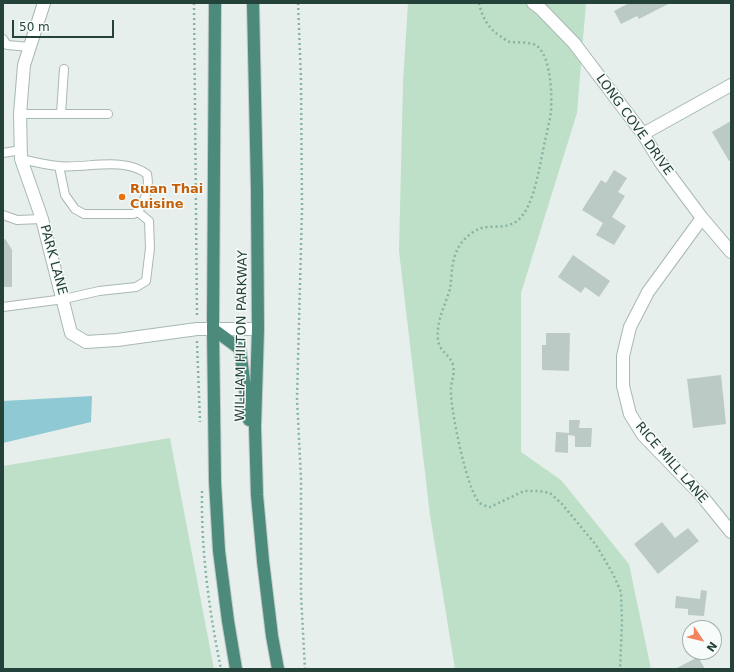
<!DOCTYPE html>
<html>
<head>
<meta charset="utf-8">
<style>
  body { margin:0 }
  #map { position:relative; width:734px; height:672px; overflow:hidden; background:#e6efeb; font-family:"DejaVu Sans",sans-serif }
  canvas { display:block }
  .frame { position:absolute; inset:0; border:4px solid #24423a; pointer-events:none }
  .north { position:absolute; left:682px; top:620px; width:40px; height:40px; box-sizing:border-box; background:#f7fbf9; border:1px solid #a3b1ad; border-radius:50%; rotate:125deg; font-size:11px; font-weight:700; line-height:16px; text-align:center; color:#24423a }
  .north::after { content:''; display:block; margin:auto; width:14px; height:18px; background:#f4845f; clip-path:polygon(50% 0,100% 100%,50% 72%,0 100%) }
  .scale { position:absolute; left:12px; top:20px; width:102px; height:18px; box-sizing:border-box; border:2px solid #24423a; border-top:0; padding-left:5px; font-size:12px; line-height:14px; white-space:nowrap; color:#24423a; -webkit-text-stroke:3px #f7fbf9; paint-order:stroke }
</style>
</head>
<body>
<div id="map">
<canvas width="734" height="672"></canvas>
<div class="frame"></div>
<div class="north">N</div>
<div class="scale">50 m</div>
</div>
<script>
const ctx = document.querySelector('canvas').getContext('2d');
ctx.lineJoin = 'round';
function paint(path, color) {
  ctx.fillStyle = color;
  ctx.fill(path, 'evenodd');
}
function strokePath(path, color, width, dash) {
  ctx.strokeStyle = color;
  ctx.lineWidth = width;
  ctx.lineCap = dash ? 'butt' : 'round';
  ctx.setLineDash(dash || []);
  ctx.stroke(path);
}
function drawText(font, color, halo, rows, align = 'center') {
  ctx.font = font + ' "DejaVu Sans",sans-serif';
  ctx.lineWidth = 3;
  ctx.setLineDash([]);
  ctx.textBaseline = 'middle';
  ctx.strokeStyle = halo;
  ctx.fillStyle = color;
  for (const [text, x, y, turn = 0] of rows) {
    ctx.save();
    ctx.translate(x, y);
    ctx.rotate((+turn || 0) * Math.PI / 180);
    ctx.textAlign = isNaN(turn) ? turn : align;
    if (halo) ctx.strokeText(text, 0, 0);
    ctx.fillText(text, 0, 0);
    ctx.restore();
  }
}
paint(new Path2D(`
  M 408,3 L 586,3 L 577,113 L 521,293 L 521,452 L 561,480 L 629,564 L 651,669 L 455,669 L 430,515 L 399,251 L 403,83 Z
  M 170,438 L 214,669 L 3,669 L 3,466 Z`), '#bfe0c8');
paint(new Path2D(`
  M 92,396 L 91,422 L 3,443 L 3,401 Z`), '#8ec9d4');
paint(new Path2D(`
  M 629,3 L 670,3 L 639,19 L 637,16 L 621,24 L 614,11 Z
  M 731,121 L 731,160 L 729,161 L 712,132 Z
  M 614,170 L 627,178 L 618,192 L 625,196 L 612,217 L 626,226 L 614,245 L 596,235 L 603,223 L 582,210 L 601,180 L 606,183 Z
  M 3,238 L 6,240 L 12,250 L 12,287 L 3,287 Z
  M 573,255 L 610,281 L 599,297 L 585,287 L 581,293 L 558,277 Z
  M 546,333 L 570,333 L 569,371 L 542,370 L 542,345 L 546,345 Z
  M 721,375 L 726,424 L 693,428 L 687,379 Z
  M 569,420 L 580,420 L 579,428 L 592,428 L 591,447 L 575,447 L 575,436 L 568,435 L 568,453 L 555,452 L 556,432 L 569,433 Z
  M 662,522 L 675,538 L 688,528 L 699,541 L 658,574 L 634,544 Z
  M 701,590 L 707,591 L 704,616 L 688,615 L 688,609 L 675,608 L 676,596 L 700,599 Z
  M 698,657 L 705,669 L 675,669 Z`), '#bbcac4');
const service = new Path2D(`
  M 3,39 L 7,45 L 30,47
  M 20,114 L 108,114
  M 61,114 L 64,69
  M 3,153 L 21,150
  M 21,159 C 34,162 46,165 58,166 C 87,169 122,156 147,174 C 150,189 145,199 138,212 L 133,214 L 84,214 L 75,209 L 65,195 L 59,166
  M 3,215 L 17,220 L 42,219
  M 3,307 L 64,299 L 99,291 L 136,287 L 146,281 L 150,248 L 149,221 L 138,212`);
const minor = new Path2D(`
  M 44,3 L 24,65 L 20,114 L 21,159 L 42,219 L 71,333 L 86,342 L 117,340 L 197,329 L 258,329
  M 533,3 L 541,9 L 574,43 L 643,134 L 661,163 L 702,218 L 731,252
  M 643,134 L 731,85
  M 702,218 L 648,292 L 630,327 L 623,356 L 623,386 L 630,414 L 643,435 L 701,495 L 731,532`);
const trunk = new Path2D(`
  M 215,3 L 213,329 L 215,482 L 219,551 L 228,621 L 236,669
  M 253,3 L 257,190 L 258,329 L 255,427 L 257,495 L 263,561 L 272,636 L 278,669
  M 213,329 L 240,349 L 249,420`);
strokePath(service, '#a8b8b2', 10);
strokePath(minor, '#a8b8b2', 14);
strokePath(trunk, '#c2cac8', 14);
strokePath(new Path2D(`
  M 194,3 L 197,318
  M 298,3 L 301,80 L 302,209 L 297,398 L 301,479 L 301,595 L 305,669
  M 479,3 C 482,17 488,28 500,36 C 503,38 506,41 510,42 C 518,43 530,41 537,46 C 551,57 552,94 551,111 C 550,121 547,131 545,141 C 540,162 535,207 517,221 C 515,223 512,224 509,225 C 499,228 488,225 479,229 C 469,233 459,243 456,253 C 451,264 452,278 450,289 C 445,306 436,321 438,340 C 440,353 450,354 453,365 C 455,373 452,379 451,387 C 449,404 467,491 479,502 C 481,505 487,506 490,507 L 524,491 L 539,491 L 550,493 L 562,504 L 596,545 L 613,574 L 621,592 L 622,622 L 620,669
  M 197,341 L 200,422
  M 202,491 C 201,550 209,611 221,669`), '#86b3a5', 2.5, [2, 3]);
strokePath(service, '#fff', 8);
strokePath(minor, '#fff', 12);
strokePath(trunk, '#4c8a7c', 12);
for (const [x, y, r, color] of [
  [122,197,4,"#e8710a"]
]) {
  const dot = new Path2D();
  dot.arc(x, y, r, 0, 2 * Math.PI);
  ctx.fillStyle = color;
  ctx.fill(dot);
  strokePath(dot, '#f7fbf9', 1.5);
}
drawText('13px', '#24423a', '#f7fbf9', [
  ["LONG COVE DRIVE",634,125,54],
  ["PARK LANE",53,260,75],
  ["WILLIAM HILTON PARKWAY",242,336,-89],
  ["RICE MILL LANE",671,463,49]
]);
drawText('bold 13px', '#c56008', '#f7fbf9', [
  ["Ruan Thai",130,190],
  ["Cuisine",130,205]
], 'left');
</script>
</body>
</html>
